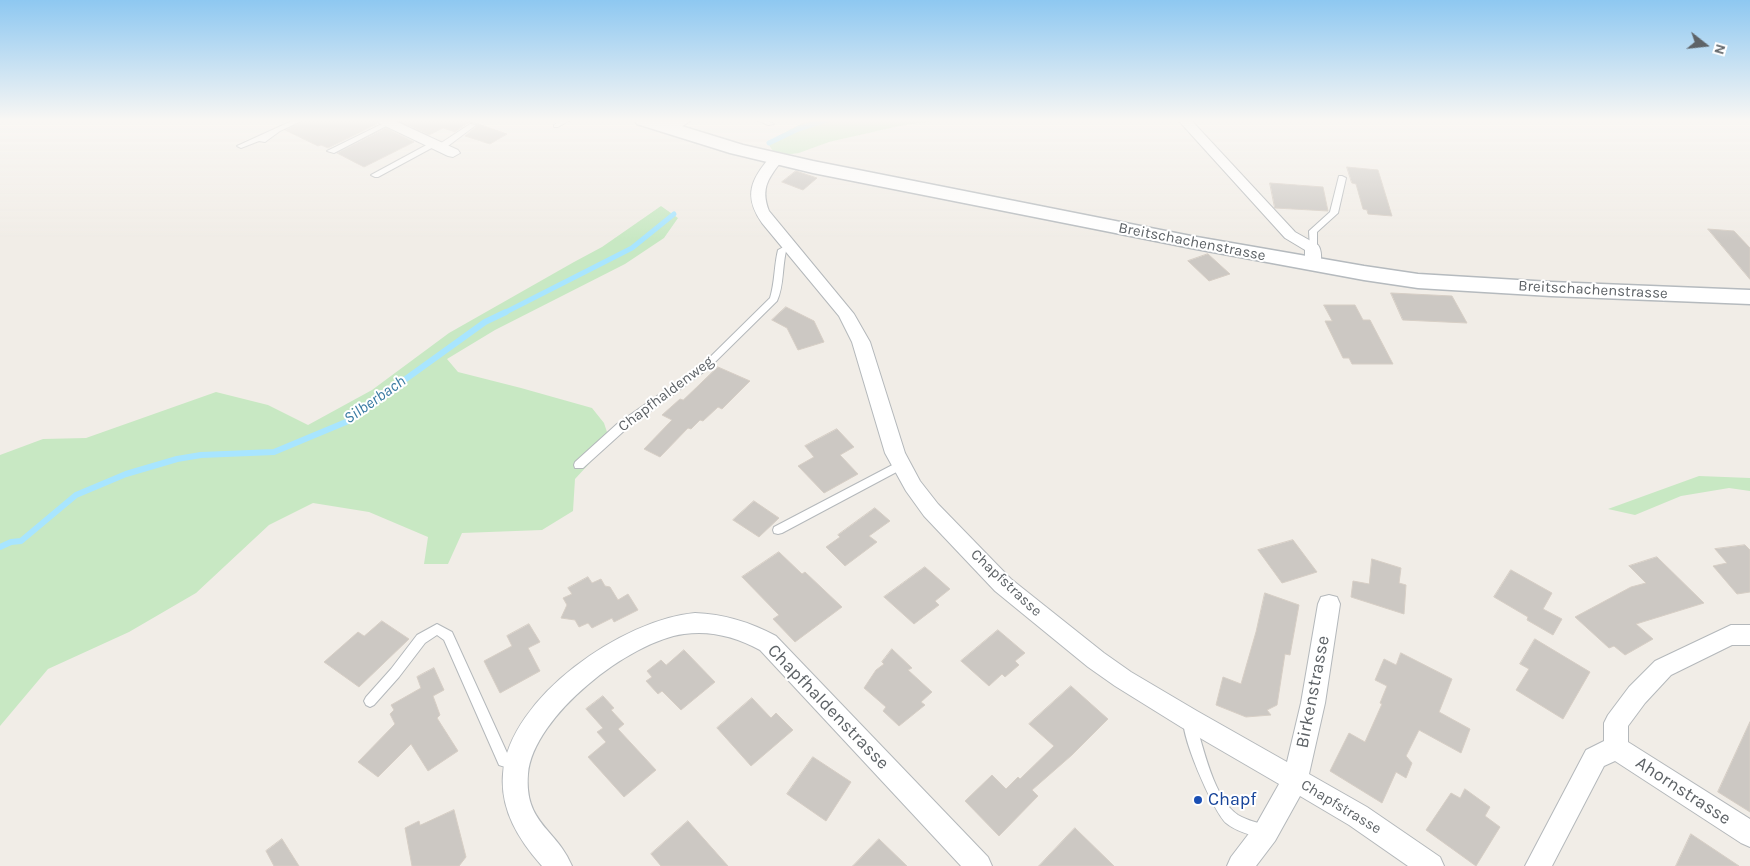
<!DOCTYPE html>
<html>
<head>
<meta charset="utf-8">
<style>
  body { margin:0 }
  #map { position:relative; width:1750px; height:866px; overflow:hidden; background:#f1ede7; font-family:Karla,sans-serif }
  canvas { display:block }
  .north { position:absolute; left:1680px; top:20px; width:50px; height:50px; -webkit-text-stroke:4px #fff; paint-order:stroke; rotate:106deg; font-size:14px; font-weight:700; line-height:20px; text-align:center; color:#5e6367 }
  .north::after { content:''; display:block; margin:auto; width:18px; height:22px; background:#5e6367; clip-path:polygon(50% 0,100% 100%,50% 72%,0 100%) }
</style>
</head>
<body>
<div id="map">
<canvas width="1750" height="866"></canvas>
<div class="north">N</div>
</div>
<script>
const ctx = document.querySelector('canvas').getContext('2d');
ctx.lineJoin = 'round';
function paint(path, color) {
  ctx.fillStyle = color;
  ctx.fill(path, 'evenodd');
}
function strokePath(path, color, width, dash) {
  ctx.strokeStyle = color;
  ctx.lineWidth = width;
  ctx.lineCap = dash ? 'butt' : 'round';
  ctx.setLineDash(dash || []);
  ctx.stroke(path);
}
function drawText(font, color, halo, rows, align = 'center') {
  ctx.font = font + ' Karla,sans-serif';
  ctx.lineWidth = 4;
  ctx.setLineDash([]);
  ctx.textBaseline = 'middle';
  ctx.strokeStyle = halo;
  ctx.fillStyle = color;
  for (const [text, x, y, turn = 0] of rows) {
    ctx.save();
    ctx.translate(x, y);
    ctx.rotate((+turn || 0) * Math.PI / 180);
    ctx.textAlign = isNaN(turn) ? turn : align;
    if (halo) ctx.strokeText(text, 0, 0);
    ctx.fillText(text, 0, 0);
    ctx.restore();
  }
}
paint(new Path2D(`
  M 808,120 L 942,120 L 899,126 L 829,142 L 799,153 L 776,156 L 767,142 Z
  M 661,206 L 678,218 L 664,238 L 625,264 L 495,330 L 447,359 L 458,372 L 521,388 L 592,408 L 604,423 L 610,441 L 575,479 L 573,511 L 542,530 L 462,533 L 448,564 L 424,564 L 428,537 L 369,512 L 313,503 L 269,525 L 196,593 L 129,632 L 48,669 L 0,726 L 0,455 L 43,439 L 86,438 L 216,392 L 268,405 L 308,425 L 372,390 L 449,333 L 574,262 L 602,247 Z
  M 1699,476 L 1750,478 L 1750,491 L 1729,488 L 1681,496 L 1635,515 L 1608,509 Z`), '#c8e8c3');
strokePath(new Path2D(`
  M 769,143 L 798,129 L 826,120
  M 504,313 L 632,248 L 674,214`), '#a8e5ff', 5);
strokePath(new Path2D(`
  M 0,547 L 11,542 L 21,541 L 76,495 L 126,474 L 177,459 L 201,455 L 274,452 L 346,422 L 485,322 L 506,312`), '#a8e5ff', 6);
const building = new Path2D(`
  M 305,120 L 375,120 L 377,124 L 328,148 L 321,145 L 318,146 L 285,130 Z
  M 396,120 L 467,120 L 507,134 L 490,144 L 465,136 L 477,126 L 476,123 L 469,122 L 455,132 L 443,128 L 429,135 Z
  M 386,128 L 414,142 L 364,167 L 337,153 Z
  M 1347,167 L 1378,170 L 1392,216 L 1368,214 L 1367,210 L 1363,209 L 1356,184 L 1352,183 Z
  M 796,171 L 817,178 L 803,190 L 782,182 Z
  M 1270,183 L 1323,187 L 1328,211 L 1275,208 Z
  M 1708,229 L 1734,231 L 1750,248 L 1750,279 Z
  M 1208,254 L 1230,274 L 1209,281 L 1188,261 Z
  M 1391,293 L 1452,296 L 1467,323 L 1403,320 Z
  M 1324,305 L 1355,305 L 1363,320 L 1370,320 L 1393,364 L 1352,364 L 1349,358 L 1343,358 L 1325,321 L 1332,321 Z
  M 786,307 L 814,321 L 824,342 L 798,350 L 787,328 L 772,320 Z
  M 718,367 L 750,381 L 722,409 L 718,407 L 703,421 L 700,420 L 691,429 L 688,428 L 660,457 L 644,449 L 672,420 L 662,415 L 680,399 L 683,400 Z
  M 837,429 L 854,447 L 840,455 L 858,474 L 824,493 L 798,466 L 814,457 L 805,446 Z
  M 754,501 L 779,518 L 759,537 L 733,520 Z
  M 875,508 L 890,521 L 869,536 L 877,542 L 845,566 L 826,547 L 840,537 L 838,535 Z
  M 1293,540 L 1317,572 L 1282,583 L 1258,550 Z
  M 1745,545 L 1750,550 L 1750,592 L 1737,594 L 1713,566 L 1727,563 L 1715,549 Z
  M 779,552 L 802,574 L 805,572 L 842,607 L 795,642 L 773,619 L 779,615 L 742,577 Z
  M 1657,557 L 1704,603 L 1636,624 L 1653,639 L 1625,655 L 1614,646 L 1609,648 L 1575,617 L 1631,587 L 1646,583 L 1629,566 Z
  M 1372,559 L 1401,568 L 1399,583 L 1406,585 L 1404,614 L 1351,597 L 1353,581 L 1369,584 Z
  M 925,567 L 950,589 L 935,601 L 939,605 L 914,624 L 884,597 Z
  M 1511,570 L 1552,593 L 1543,609 L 1562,619 L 1553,635 L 1527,620 L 1528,617 L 1494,597 Z
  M 588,577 L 592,583 L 601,579 L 605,586 L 610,587 L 618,600 L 628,594 L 638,610 L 614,622 L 612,618 L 592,628 L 588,623 L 579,627 L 575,620 L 561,618 L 567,605 L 563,598 L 572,594 L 568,588 Z
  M 1265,593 L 1299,605 L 1290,655 L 1285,654 L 1277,705 L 1267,710 L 1271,715 L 1246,717 L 1216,705 L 1223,677 L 1241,684 L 1256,632 Z
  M 382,621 L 409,639 L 359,687 L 324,662 L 358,632 L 364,636 Z
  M 529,624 L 540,642 L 528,648 L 540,671 L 500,693 L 484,661 L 512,646 L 507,636 Z
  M 998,630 L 1025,653 L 1015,661 L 1019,665 L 1005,677 L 1002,674 L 989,686 L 961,661 Z
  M 1535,639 L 1590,672 L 1563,719 L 1516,690 L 1529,669 L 1520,664 Z
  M 892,649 L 912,668 L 908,670 L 932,692 L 921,702 L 925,705 L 899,726 L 883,711 L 886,707 L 864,688 L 876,670 L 884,664 L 882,662 Z
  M 684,650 L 715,682 L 681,710 L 662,691 L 658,694 L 646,681 L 652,677 L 647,671 L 661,660 L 666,665 Z
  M 1401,653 L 1452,679 L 1439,712 L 1470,729 L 1461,753 L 1419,730 L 1406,756 L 1412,763 L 1406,778 L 1396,772 L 1382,803 L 1330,771 L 1349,733 L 1365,742 L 1382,704 L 1380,703 L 1387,686 L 1375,680 L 1384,659 L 1396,665 Z
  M 434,668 L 444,690 L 433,696 L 440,715 L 437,718 L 458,751 L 428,771 L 411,744 L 378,777 L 358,762 L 395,724 L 390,714 L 394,710 L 391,705 L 421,688 L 417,677 Z
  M 1071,686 L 1108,719 L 1072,755 L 1032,790 L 1038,796 L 999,836 L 965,801 L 992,775 L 1006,789 L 1018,777 L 1020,779 L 1054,746 L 1029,724 Z
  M 603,696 L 614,708 L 611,710 L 624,724 L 618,729 L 656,770 L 624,797 L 588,757 L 606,742 L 597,732 L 603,728 L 586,709 Z
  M 752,698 L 771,718 L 776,713 L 793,730 L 751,766 L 717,728 Z
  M 1750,722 L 1750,812 L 1718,792 Z
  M 813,757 L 851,782 L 826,821 L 787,794 Z
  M 1465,789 L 1490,807 L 1485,816 L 1500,827 L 1476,866 L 1426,830 L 1451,793 L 1460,798 Z
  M 454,810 L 466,857 L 459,866 L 412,866 L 405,828 L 419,821 L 420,825 Z
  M 688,821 L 728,866 L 661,866 L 651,854 Z
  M 1075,828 L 1114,866 L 1039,866 Z
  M 1691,834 L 1739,866 L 1676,866 Z
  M 282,839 L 299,866 L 274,866 L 266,851 Z
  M 879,839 L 907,866 L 853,866 Z`);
paint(building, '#ccc8c3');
strokePath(building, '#d6cec5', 1);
const lane = new Path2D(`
  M 294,120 L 303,120 L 280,131 L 265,142 L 259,141 L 241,148 L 237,146 Z
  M 562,120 L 570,120 L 558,127 L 554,127 L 554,125 Z
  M 757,120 L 766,120 L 774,124 L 768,125 Z
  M 388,121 L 390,122 L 390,124 L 334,153 L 327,151 Z
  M 470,124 L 476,125 L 444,149 L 438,149 L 438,145 Z
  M 432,142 L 439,144 L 378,177 L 375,177 L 371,175 Z
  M 1339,176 L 1342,176 L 1346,178 L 1338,213 L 1317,232 L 1317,248 L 1316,250 L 1310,250 L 1309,231 L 1330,212 Z
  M 787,245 L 790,245 L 794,247 L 786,251 C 782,268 784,286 777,301 L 709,368 L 625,430 L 583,468 L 575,468 L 574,465 L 575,462 L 617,424 L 703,364 L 770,298 C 775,282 774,266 778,250 Z
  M 900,461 L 904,462 L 905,465 L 904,468 L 782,533 L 778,534 L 774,533 L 773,530 L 774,527 Z
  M 437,624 L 452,632 L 508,755 L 518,755 L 523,757 L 525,761 L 523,765 C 516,768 506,768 499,765 L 444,640 L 437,635 L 425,643 L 399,677 L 374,705 L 370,707 L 366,705 L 364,701 L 366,697 L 391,669 L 417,635 Z
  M 1189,714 L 1194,716 L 1195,720 C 1203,747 1214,799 1238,815 C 1248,821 1260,823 1271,827 L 1273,832 L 1271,837 L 1266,839 C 1253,836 1237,832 1226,823 C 1213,811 1178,731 1184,716 Z`);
const street = new Path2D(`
  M 377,120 L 393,120 L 458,150 L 460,153 L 453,157 L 448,156 L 379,123 Z
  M 674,120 L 691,120 C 685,126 671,132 662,130 L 660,127 L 662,124 Z
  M 1178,120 L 1191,120 L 1295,232 L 1318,245 C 1322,250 1322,262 1319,267 L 1307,267 L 1305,264 L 1305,250 L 1285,238 Z
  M 776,155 L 783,159 C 769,178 760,187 769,211 L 854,314 L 870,342 L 905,453 L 920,481 L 938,504 L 1011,579 L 1104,653 L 1131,672 L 1197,711 L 1287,762 L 1301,703 L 1318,604 L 1321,597 L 1329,595 L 1337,597 L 1340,604 L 1325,703 L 1309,774 L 1367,807 L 1440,857 L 1444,866 L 1408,866 L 1349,825 L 1300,796 L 1275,841 L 1256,866 L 1227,866 L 1231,857 L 1257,823 L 1279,784 L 1181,727 L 1115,686 L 1088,667 L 995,591 L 924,516 L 906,491 L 885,453 L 852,342 L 839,316 L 762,223 C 743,196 751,179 771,156 Z
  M 695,613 C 724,614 750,622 776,636 L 988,857 L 992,866 L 961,866 L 760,650 C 736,637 711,630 684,634 C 630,641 533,716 528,774 C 524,824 557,829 572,866 L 542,866 C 519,840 500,810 503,774 C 509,697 624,619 695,613 Z
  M 1731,625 L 1750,625 L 1750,645 L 1732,645 L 1671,675 L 1645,703 L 1628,726 L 1628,742 L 1750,819 L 1750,847 L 1741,843 L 1615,761 L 1604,766 L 1552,866 L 1525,866 L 1586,750 L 1604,741 L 1604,723 L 1608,715 L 1629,687 L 1655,661 Z`);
const secondary = new Path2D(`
  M 635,120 L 662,120 L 743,145 L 813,161 L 1191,236 L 1364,266 L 1418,274 L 1551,282 L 1750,290 L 1750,304 L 1551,296 L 1418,288 L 1364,280 L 1191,248 L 813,173 L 730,153 L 637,124 Z`);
strokePath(lane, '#b4b8bb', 2);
strokePath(street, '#b4b8bb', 2);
strokePath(secondary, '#b5babe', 3);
paint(lane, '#fff');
paint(street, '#fff');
paint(secondary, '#fff');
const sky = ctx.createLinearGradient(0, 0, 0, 241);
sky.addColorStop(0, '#8ec8f1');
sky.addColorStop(0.5, '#f9f7f4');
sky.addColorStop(1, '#f9f7f400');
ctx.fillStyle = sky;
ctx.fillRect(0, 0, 1750, 241);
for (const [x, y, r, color] of [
  [1198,800,5,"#1a4fb4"]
]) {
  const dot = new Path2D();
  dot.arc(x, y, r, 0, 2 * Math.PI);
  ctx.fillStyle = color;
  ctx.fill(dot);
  strokePath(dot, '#fff', 2);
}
drawText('15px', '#5e6367', '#fff', [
  ["Breitschachenstrasse",1192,242,11],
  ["Breitschachenstrasse",1593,290,3],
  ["Chapfhaldenweg",666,394,-37],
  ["Chapfstrasse",1006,583,43],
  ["Chapfstrasse",1341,807,31]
]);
drawText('italic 16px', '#3b7ba3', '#fff', [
  ["Silberbach",375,400,-35]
]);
drawText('18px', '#5e6367', '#fff', [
  ["Birkenstrasse",1313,692,-79],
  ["Chapfhaldenstrasse",828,707,46],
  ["Ahornstrasse",1683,791,33]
]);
drawText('18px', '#164399', '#fff', [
  ["Chapf",1208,800]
], 'left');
</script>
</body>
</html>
